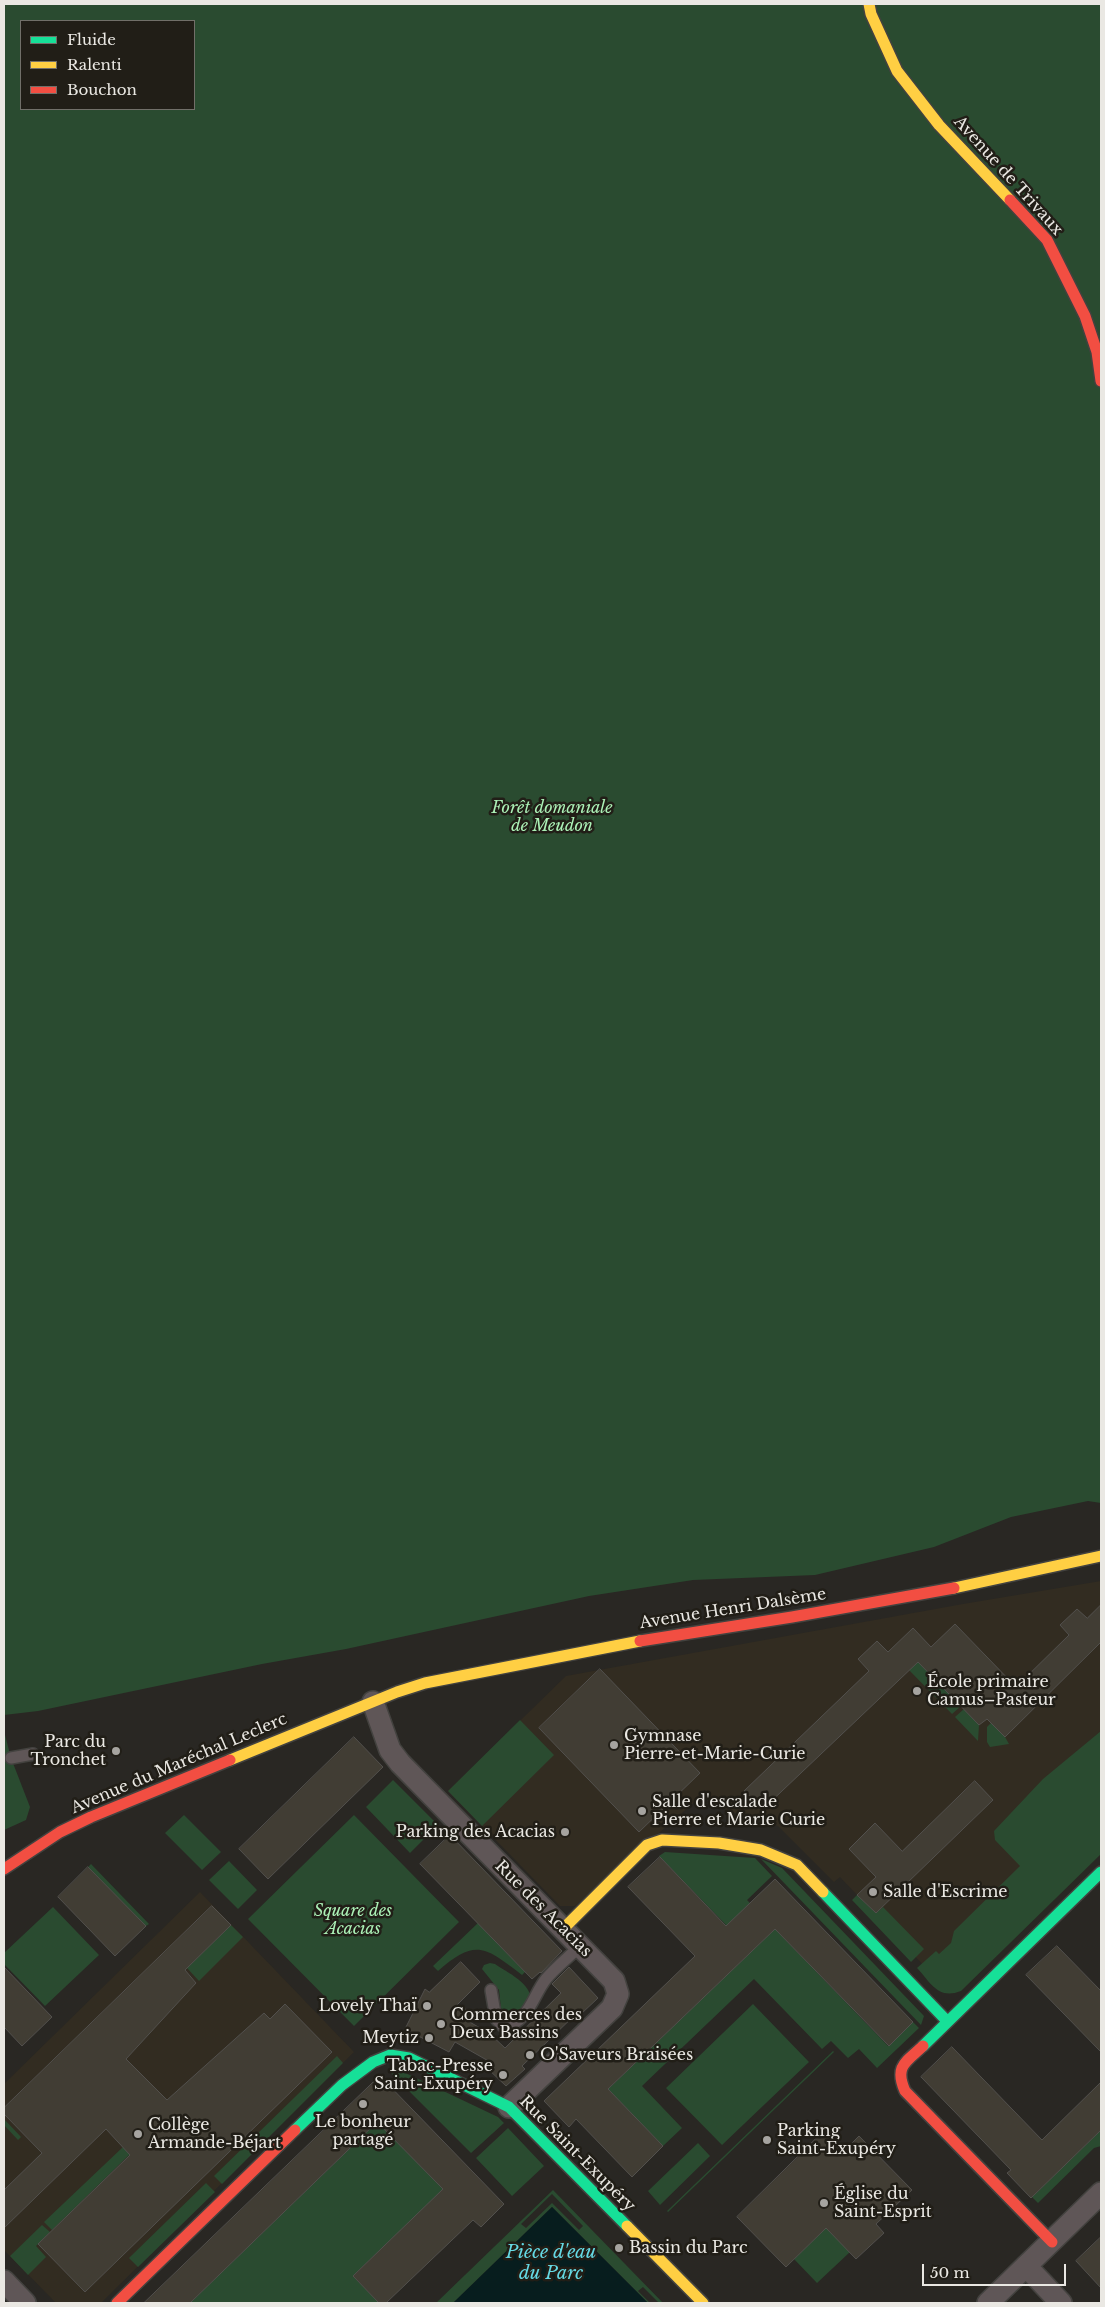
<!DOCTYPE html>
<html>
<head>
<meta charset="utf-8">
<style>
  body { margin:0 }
  #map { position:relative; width:1105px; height:2307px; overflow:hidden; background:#292723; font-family:"Libre Baskerville",serif }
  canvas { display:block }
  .frame { position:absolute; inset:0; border:5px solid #eae8e3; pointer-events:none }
  .legend { position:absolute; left:20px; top:20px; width:175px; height:90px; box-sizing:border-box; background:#211e17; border:1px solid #716f69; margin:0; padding:6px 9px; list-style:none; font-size:15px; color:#eae8e3 }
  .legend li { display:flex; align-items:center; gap:10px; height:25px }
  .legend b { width:25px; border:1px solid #716f69 }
  .scale { position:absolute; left:922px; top:2264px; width:144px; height:22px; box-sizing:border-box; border:2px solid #eae8e3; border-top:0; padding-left:6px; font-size:15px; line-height:18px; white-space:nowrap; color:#eae8e3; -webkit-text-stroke:4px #211e17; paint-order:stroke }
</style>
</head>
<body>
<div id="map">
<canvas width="1105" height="2307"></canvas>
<div class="frame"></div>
<ul class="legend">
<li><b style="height:6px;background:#16e098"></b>Fluide</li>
<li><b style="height:6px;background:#ffcf43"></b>Ralenti</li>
<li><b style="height:6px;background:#f24e42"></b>Bouchon</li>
</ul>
<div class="scale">50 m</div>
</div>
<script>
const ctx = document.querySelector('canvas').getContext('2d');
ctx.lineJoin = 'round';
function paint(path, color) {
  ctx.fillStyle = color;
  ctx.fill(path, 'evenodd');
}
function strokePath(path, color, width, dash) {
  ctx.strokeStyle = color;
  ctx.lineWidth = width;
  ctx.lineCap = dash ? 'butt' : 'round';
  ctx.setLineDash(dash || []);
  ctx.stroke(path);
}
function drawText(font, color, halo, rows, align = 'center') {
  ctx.font = font + ' "Libre Baskerville",serif';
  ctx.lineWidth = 5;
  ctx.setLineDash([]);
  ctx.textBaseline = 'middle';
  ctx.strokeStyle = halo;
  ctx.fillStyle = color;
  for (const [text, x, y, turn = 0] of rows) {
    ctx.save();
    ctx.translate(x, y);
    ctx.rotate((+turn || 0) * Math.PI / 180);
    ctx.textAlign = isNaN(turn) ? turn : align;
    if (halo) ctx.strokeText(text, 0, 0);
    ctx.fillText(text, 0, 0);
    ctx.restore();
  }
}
paint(new Path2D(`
  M 1101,1581 L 1101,1838 L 943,1986 L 840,1877 L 834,1882 L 778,1826 L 728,1811 L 705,1793 L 575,1906 L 560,1906 L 448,1791 L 566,1676 L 963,1604 Z
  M 200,1892 L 354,2052 L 101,2303 L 56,2303 L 4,2250 L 4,2084 Z`), '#322c21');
paint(new Path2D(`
  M 4,4 L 1101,4 L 1101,1503 L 1088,1501 L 1011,1517 L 934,1547 L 815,1575 L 693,1580 L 589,1596 L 346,1649 L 262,1664 L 38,1711 L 4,1715 ZM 21,21 L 194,21 L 194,109 L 21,109 Z
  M 918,1662 L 961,1706 L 952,1714 L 909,1670 Z
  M 964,1709 L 979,1725 L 978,1741 L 955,1717 Z
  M 520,1720 L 554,1755 L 482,1826 L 448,1791 Z
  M 991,1723 L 1005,1737 L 1009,1744 L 990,1747 L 987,1742 L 987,1727 Z
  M 4,1731 L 11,1758 L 30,1807 L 26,1820 L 4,1830 Z
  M 1101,1731 L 1101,1854 L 961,1991 C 938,2000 931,1983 917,1968 L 936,1951 L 939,1954 L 951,1943 L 954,1931 L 1020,1866 L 995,1840 L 994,1831 L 1043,1779 Z
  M 393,1780 L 438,1825 L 410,1853 L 366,1807 Z
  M 184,1815 L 221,1852 L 202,1870 L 165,1833 Z
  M 354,1815 L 459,1922 L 354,2026 L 248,1919 Z
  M 665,1852 L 755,1858 L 772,1876 L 747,1900 L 750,1903 L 727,1926 L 659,1856 Z
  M 761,1859 L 782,1868 L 924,2016 L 921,2025 Z
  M 229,1861 L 257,1890 L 238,1909 L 209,1880 Z
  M 91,1864 L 149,1924 L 146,1926 L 88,1867 Z
  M 857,1895 L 876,1913 L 883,1907 L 924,1949 L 911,1962 L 852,1900 Z
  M 53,1907 L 99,1955 L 45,2006 L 4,1964 L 4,1953 Z
  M 478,1923 L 525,1972 L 522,1975 C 485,1947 476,1938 438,1971 L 433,1966 Z
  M 231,1925 L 243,1937 L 199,1981 L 187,1968 Z
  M 775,1929 L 888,2046 L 913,2022 L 919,2028 L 877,2068 L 859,2049 L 848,2058 L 831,2041 L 822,2049 L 754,1979 L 642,2086 L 682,2128 L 663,2146 L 608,2089 Z
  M 490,1963 L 495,1964 C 508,1973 531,1983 531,2000 L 517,2015 L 509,2015 L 501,2008 L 499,1990 L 482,1969 L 484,1965 Z
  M 753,2004 L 809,2062 L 722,2145 L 666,2088 Z
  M 833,2051 L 834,2052 L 668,2212 L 667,2211 Z
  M 337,2056 L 343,2063 L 222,2184 L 214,2176 Z
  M 395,2068 L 498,2117 L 504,2123 L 471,2153 L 388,2070 Z
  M 4,2119 L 21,2137 L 18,2140 L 4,2125 Z
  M 377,2122 L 444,2189 L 353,2276 L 379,2303 L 190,2303 Z
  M 508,2128 L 544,2166 L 512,2196 L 476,2158 Z
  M 1101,2130 L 1101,2146 L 1094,2148 L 1038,2203 L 1032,2197 Z
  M 698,2143 L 710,2156 L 660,2205 L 648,2191 Z
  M 123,2147 L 130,2154 L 52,2230 L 44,2222 Z
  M 206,2183 L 215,2192 L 138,2267 L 129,2258 Z
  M 553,2190 L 663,2303 L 659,2303 L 643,2287 L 638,2291 L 650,2303 L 648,2303 L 552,2207 L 453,2303 L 436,2303 ZM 552,2194 L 583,2226 L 579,2230 L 552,2203 L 526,2228 L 521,2224 Z
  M 42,2225 L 50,2232 L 36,2246 L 46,2257 L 28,2275 L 10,2256 Z
  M 826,2228 L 850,2252 L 817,2283 L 794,2259 Z`), '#2a4b30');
paint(new Path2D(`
  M 552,2207 L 648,2303 L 453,2303 Z`), '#071d1e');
const building = new Path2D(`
  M 1101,1605 L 1101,1642 L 1005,1737 L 987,1719 L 979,1725 L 918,1662 L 763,1809 L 744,1791 L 869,1671 L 858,1659 L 877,1641 L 888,1652 L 913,1628 L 931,1647 L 955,1624 L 1016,1687 L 1069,1635 L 1060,1625 L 1077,1609 L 1087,1618 Z
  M 600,1669 L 700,1773 L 639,1832 L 539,1728 Z
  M 354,1737 L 383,1767 L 268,1879 L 239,1849 Z
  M 975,1781 L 993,1800 L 876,1913 L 857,1895 L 876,1877 L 849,1849 L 875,1823 L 902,1851 Z
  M 450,1835 L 562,1951 L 541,1973 L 540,1972 L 532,1979 L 420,1864 Z
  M 660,1857 L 726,1926 L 775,1879 L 913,2022 L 889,2046 L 775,1929 L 608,2089 L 663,2146 L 632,2177 L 576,2119 L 569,2127 L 544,2101 L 695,1956 L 628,1887 Z
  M 88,1867 L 146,1926 L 115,1956 L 58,1897 Z
  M 212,1906 L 231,1925 L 185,1970 L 196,1983 L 126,2059 L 167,2100 L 264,2013 L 270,2019 L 285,2004 L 332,2052 L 85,2292 L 38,2244 L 130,2155 L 106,2129 L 4,2228 L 4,2190 L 42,2153 L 4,2114 L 4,2108 Z
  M 1057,1946 L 1101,1991 L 1101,2052 L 1026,1975 Z
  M 461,1962 L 480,1982 L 457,2005 L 471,2012 L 466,2020 L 489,2033 L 505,2048 L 561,1993 L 552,1984 L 569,1967 L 598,1998 L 581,2014 L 579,2011 L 522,2066 L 525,2069 L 506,2086 L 487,2068 L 492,2063 L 455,2042 L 449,2052 L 405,2029 L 425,1989 L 429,1992 Z
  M 4,1967 L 52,2017 L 22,2046 L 4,2027 Z
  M 952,2047 L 1042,2140 L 1101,2082 L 1101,2130 L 1031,2198 L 1007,2173 L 1011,2170 L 921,2077 Z
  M 380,2076 L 504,2204 L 481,2227 L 473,2220 L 386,2303 L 379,2303 L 353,2276 L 443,2189 L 377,2122 L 190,2303 L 144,2303 Z
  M 823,2132 L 843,2152 L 859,2136 L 912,2190 L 876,2224 L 884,2233 L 856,2259 L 826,2228 L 786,2267 L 737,2217 Z
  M 1101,2237 L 1101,2288 L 1076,2261 Z`);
paint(building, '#413d34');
strokePath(building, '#52504d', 1);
const lane = new Path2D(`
  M 11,1758 L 33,1754
  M 491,1990 L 496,2019 L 504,2027 C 529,2022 533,1995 546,1979 C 556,1967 569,1957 580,1946`);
const street = new Path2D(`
  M 373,1702 L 390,1750 L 400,1763 L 614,1981 L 618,1994 L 612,2008 L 509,2107
  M 1026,2266 L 1061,2303
  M 4,2281 L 25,2303
  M 988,2303 L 1101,2193`);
const fast = new Path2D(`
  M 823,1892 L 946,2020
  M 923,2046 L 1101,1872
  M 295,2130 L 342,2085 L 373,2062 L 390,2055 L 409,2058 L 509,2107 L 627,2226`);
const slow = new Path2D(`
  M 869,4 L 871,14 L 897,71 L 939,125 L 1010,200
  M 954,1588 L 1101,1556
  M 230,1760 L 397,1692 L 425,1683 L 640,1641
  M 563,1929 L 647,1845 L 662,1840 L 719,1843 L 761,1850 L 797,1865 L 823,1892
  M 627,2226 L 703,2303`);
const jam = new Path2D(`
  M 1010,200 L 1047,240 L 1085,316 L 1097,352 L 1101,381
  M 640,1641 L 792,1617 L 954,1588
  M 4,1869 L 60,1832 L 91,1817 L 230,1760
  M 923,2046 C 906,2062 894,2066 905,2091 L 1052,2242
  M 117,2303 L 295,2130`);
strokePath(lane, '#43423f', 14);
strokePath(street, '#43423f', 24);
strokePath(fast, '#43423f', 14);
strokePath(slow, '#43423f', 14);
strokePath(jam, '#43423f', 14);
strokePath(lane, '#5f5657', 11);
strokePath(street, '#5f5657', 21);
strokePath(fast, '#16e098', 11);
strokePath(slow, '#ffcf43', 11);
strokePath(jam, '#f24e42', 11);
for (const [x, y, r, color] of [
  [917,1691,5,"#a6a4a0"],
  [614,1745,5,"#a6a4a0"],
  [116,1751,5,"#a6a4a0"],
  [642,1811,5,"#a6a4a0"],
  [565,1832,5,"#a6a4a0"],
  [873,1892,5,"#a6a4a0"],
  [427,2006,5,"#a6a4a0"],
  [441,2024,5,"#a6a4a0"],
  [429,2038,5,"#a6a4a0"],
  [530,2055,5,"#a6a4a0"],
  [503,2075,5,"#a6a4a0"],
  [363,2104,5,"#a6a4a0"],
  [138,2134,5,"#a6a4a0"],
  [767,2140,5,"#a6a4a0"],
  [824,2203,5,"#a6a4a0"],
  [619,2248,5,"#a6a4a0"]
]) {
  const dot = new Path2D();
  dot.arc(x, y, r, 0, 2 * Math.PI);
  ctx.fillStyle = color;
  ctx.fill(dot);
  strokePath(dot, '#211e17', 2);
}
drawText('16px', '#eae8e3', '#211e17', [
  ["Avenue de Trivaux",1008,176,48],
  ["Avenue Henri Dalsème",733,1609,-9],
  ["Avenue du Maréchal Leclerc",179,1764,-23],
  ["Rue des Acacias",543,1909,45],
  ["Rue Saint-Exupéry",577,2154,45]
]);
drawText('italic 16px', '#acf2b7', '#211e17', [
  ["Forêt domaniale",552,808],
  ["de Meudon",552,826],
  ["Square des",353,1911],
  ["Acacias",353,1929]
]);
drawText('16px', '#eae8e3', '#211e17', [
  ["École primaire",927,1682],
  ["Camus–Pasteur",927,1700],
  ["Gymnase",624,1736],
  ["Pierre-et-Marie-Curie",624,1754],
  ["Parc du",106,1742,"right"],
  ["Tronchet",106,1760,"right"],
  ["Salle d'escalade",652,1802],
  ["Pierre et Marie Curie",652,1820],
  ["Parking des Acacias",555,1832,"right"],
  ["Salle d'Escrime",883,1892],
  ["Lovely Thaï",417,2006,"right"],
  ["Commerces des",451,2015],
  ["Deux Bassins",451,2033],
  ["Meytiz",419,2038,"right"],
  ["O'Saveurs Braisées",540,2055],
  ["Tabac-Presse",493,2066,"right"],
  ["Saint-Exupéry",493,2084,"right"],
  ["Le bonheur",363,2122,"center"],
  ["partagé",363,2140,"center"],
  ["Collège",148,2125],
  ["Armande-Béjart",148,2143],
  ["Parking",777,2131],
  ["Saint-Exupéry",777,2149],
  ["Église du",834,2194],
  ["Saint-Esprit",834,2212],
  ["Bassin du Parc",629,2248]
], 'left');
drawText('italic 18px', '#65d9e4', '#211e17', [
  ["Pièce d'eau",551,2253],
  ["du Parc",551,2274]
]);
</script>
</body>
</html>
